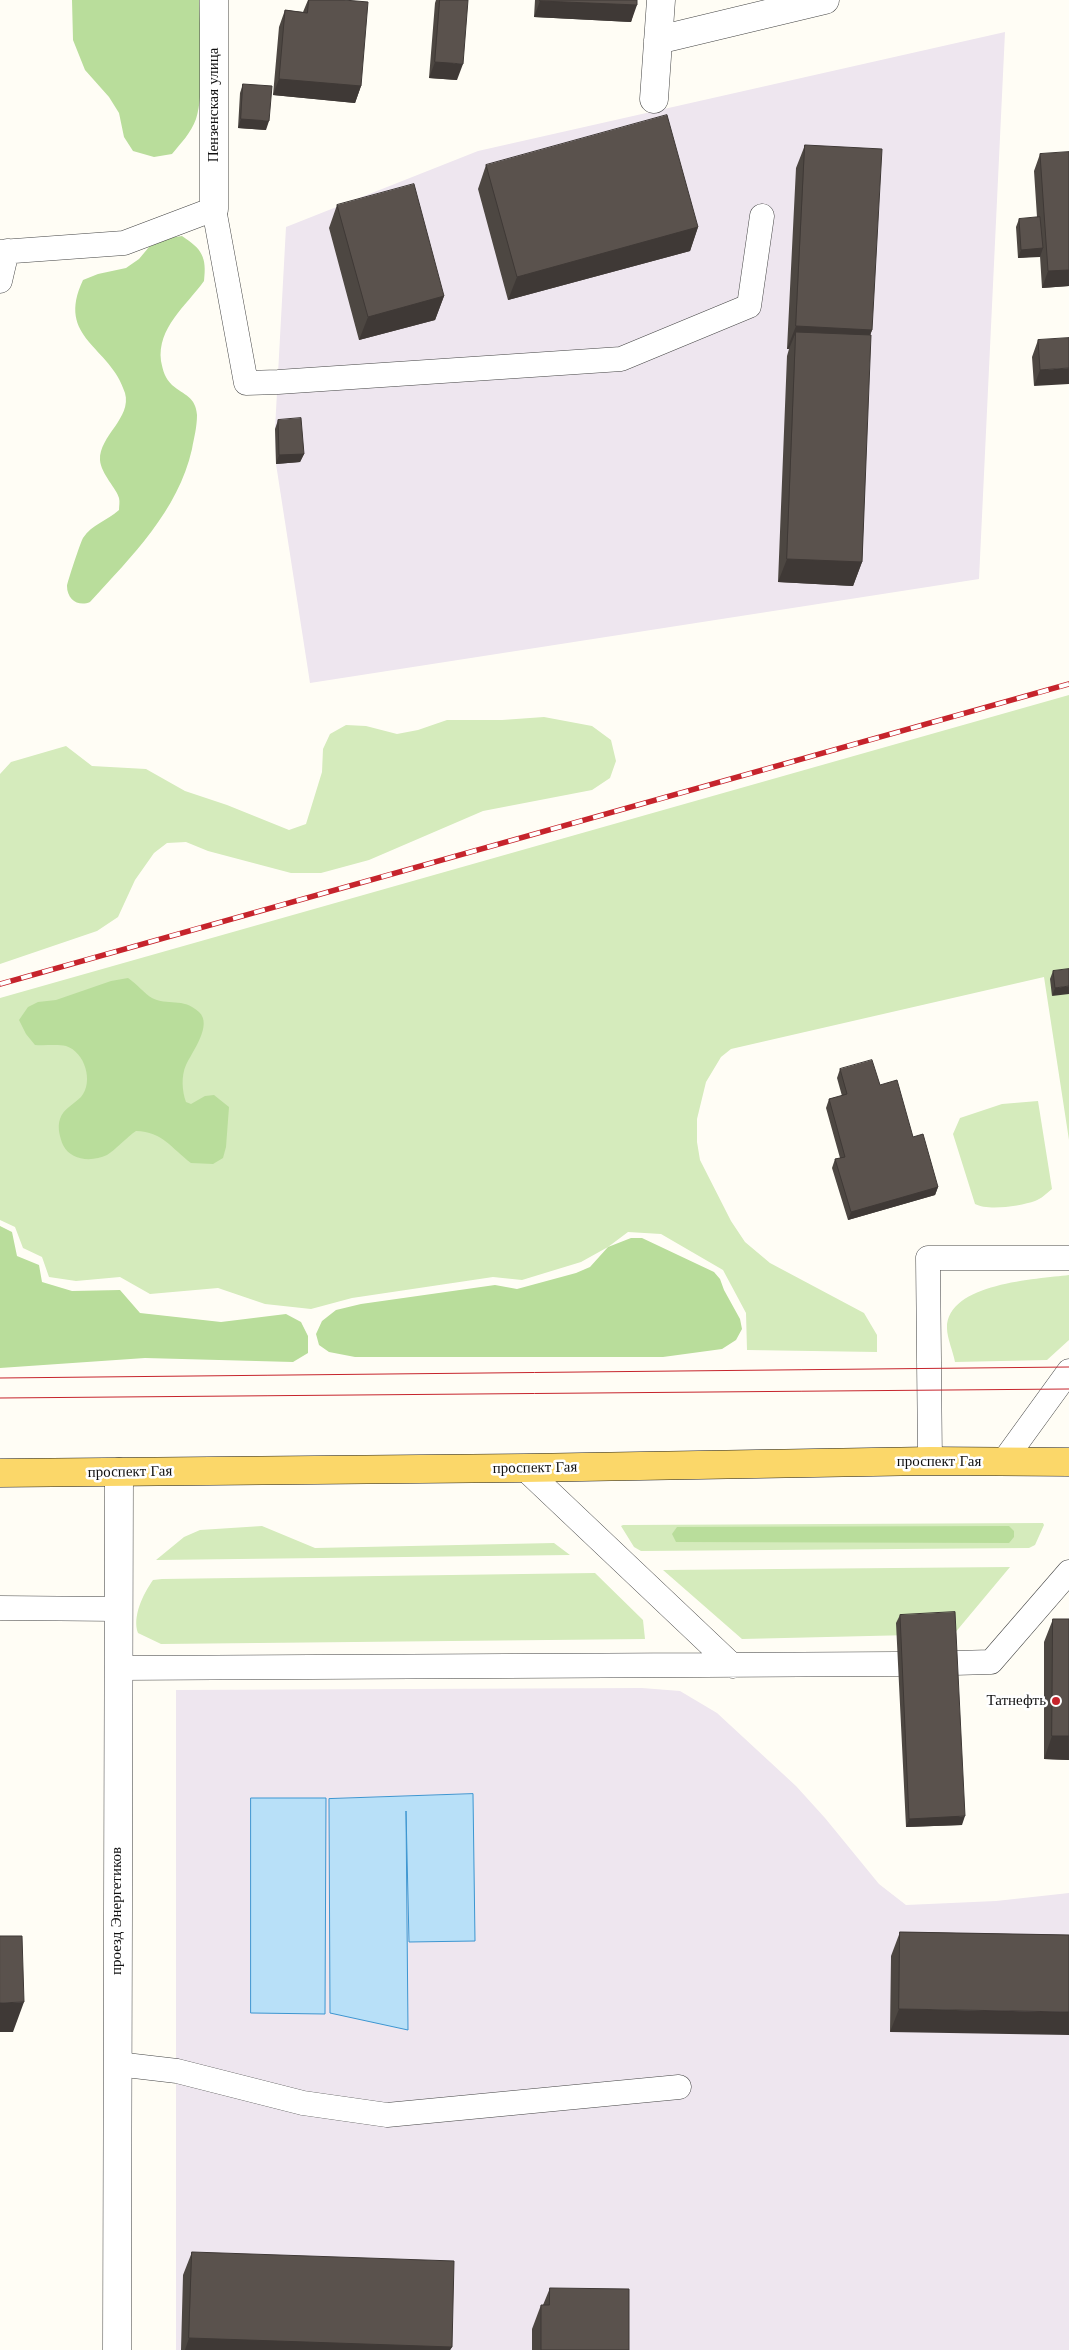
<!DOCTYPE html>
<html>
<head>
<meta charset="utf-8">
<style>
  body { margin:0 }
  canvas { display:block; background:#fffdf5 }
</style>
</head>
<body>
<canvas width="1069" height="2350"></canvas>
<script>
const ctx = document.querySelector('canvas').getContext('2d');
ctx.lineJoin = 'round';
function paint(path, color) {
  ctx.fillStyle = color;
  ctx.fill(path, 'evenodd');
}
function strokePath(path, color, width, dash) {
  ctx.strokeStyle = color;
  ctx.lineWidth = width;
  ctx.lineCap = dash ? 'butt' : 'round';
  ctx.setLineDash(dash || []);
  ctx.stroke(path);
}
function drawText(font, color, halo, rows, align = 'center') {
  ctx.font = font + ' "Libre Baskerville",serif';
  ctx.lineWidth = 5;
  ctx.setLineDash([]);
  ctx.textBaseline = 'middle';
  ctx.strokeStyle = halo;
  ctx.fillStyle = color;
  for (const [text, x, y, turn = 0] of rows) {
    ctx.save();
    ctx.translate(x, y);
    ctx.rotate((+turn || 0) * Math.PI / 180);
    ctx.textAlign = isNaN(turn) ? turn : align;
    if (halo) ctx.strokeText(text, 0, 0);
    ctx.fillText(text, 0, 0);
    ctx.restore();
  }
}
paint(new Path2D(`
  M 1005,32 L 979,579 L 310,683 L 276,464 L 275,429 L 286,227 L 478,151 Z
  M 642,1688 L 680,1691 L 717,1713 L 796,1786 L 825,1818 L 879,1884 L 906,1905 L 996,1901 L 1069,1893 L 1069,2350 L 176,2350 L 176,1690 Z`), '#eee6ef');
paint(new Path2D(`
  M 1069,695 L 1069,1140 L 1044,977 L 731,1049 L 721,1057 L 706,1082 L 697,1119 L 697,1142 L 700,1160 L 731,1221 L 745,1242 L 770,1263 L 864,1313 L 877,1335 L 877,1352 L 747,1350 L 746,1313 L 723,1270 L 661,1234 L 628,1232 L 608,1247 L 581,1262 L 522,1280 L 493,1277 L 352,1298 L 311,1309 L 265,1304 L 218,1288 L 150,1294 L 120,1277 L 76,1281 L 49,1277 L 42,1257 L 23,1248 L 15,1227 L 0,1220 L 0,998 Z
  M 544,717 L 592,726 L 611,740 L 616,761 L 610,778 L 592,790 L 483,811 L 369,860 L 321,873 L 291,873 L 208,851 L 186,842 L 167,843 L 154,853 L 135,880 L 118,917 L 97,931 L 0,964 L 0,774 L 11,762 L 66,746 L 92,766 L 146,769 L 185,791 L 227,805 L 289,830 L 306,824 L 322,772 L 323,749 L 330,734 L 346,725 L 366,726 L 397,734 L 418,730 L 447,720 L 502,720 Z
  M 1038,1101 L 1052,1189 C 1047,1193 1041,1199 1035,1201 C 1021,1206 988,1211 975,1204 L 953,1134 L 960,1118 L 1002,1104 Z
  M 1069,1275 L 1069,1340 L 1047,1360 L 955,1362 C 953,1351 947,1338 947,1328 C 947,1283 1037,1279 1069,1275 Z
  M 1043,1523 L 1044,1525 L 1035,1545 L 1029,1548 L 641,1551 L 634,1547 L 621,1526 L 623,1525 Z
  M 262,1526 L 315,1548 L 554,1543 L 570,1555 L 156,1560 L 184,1537 L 200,1530 Z
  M 1010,1567 L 954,1634 L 742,1639 L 663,1570 Z
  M 595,1573 L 643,1620 L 645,1639 L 161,1644 L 138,1633 C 132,1617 143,1594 153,1580 L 162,1579 Z`), '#d5ebbc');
paint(new Path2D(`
  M 72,0 L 199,0 C 200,30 205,93 196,119 C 191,133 181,143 172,154 L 154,157 L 133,151 L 124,137 L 119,113 L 109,97 L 85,70 L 73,40 Z
  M 182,236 C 202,249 207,257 204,281 C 186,306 157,328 161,361 C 163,371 165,378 172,385 C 184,395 196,397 197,415 C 197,427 194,438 192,449 C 178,511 132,556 90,602 C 79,607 67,600 67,586 C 67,583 81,541 83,538 C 92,524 107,521 119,510 C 119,506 120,502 119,498 C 117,489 101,474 100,460 C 99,436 132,418 125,393 C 111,346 55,339 83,280 L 98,274 L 126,268 L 139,259 L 149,247 L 168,238 Z
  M 128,978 C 136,983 145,994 152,998 C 167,1006 183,997 199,1012 C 213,1025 192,1052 186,1065 C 181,1076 182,1091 186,1102 L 191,1104 L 205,1096 L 214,1095 L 229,1107 L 226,1147 L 223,1158 L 213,1164 L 191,1163 C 171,1148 163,1132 136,1131 C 127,1137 114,1151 107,1155 C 92,1162 71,1161 63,1145 C 60,1138 57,1127 60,1119 C 63,1109 74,1104 81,1097 C 94,1082 85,1052 66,1046 C 57,1044 44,1046 35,1045 L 26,1034 L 19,1020 L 28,1007 L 38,1002 L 56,1000 L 111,981 Z
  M 0,1226 L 12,1232 L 17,1256 L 39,1265 L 42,1282 L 72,1291 L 120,1290 L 140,1313 L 221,1322 L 286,1314 L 301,1322 L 308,1336 L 308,1353 L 293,1362 L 145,1358 L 0,1368 Z
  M 631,1238 L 642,1238 L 714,1272 L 720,1279 L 724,1290 L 740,1319 L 742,1329 L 736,1340 L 722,1349 L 663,1357 L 355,1357 L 329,1352 L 319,1345 L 316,1334 L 322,1321 L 336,1310 L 361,1304 L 495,1285 L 517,1289 L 576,1273 L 590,1267 L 608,1247 Z
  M 1009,1526 L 1014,1531 L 1014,1537 L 1009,1543 L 676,1542 L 672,1534 L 677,1527 Z`), '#b9dd9b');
const water = new Path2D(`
  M 473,1794 L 475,1941 L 409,1942 L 406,1811 L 408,2030 L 330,2013 L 329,1799 Z
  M 251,1798 L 326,1798 L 325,2014 L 251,2013 Z`);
paint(water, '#b8e0f8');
strokePath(water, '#3d96d1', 1);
const lane = new Path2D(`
  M 0,252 L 124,243 L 214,209 L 246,383 L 278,382 L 621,359 L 749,306 L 762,216
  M 0,281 L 7,251
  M 930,1461 L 928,1258 L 1069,1258
  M 1003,1462 L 1069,1371
  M 524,1468 L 733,1666
  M 0,1608 L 118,1609
  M 954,1663 L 991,1662 L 1069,1572
  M 117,1668 L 898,1664
  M 117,2064 L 177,2071 L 303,2103 L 387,2115 L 679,2087`);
const street = new Path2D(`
  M 658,40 L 825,0
  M 654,99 L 661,0
  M 214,209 L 214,0
  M 117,2350 L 119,1472`);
const primary = new Path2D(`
  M 0,1473 L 524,1468 L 930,1461 L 1069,1462`);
strokePath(lane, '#444', 25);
strokePath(street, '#444', 29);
strokePath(primary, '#222', 29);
strokePath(lane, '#fff', 24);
strokePath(street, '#fff', 28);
strokePath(primary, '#fbd769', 28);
strokePath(new Path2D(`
  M 0,1378 L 1069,1367
  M 0,1398 L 1069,1389`), '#c6242c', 1);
const rail = new Path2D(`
  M 0,984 L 1069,684`);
strokePath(rail, '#c6242c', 5.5);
strokePath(rail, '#fff', 4, [11]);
paint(new Path2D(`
  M 308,0 L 344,0 L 361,86 L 355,103 L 273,95 L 279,27 L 285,10 L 303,12 Z
  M 436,0 L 440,0 L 457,80 L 429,78 L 435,3 Z
  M 535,0 L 637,0 L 631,22 L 534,17 Z
  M 243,84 L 266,130 L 238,128 L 240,93 Z
  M 805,145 L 872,330 L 870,335 L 862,562 L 853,586 L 778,582 L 787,356 L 789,349 L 787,349 L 796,168 Z
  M 1069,152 L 1069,286 L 1042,288 L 1040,256 L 1018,258 L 1016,227 L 1019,219 L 1037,217 L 1034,171 L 1040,154 Z
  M 486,165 L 698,227 L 690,251 L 508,300 L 478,189 Z
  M 337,205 L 444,296 L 435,320 L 359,340 L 329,228 Z
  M 1069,338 L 1034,386 L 1032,357 L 1038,340 Z
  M 278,420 L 304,454 L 300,462 L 276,464 L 275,429 Z
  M 1069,969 L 1052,996 L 1050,979 L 1053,971 Z
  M 840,1069 L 880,1085 L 913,1137 L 938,1187 L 935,1195 L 848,1220 L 832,1168 L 835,1159 L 840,1158 L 826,1108 L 829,1099 L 842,1096 L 837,1078 Z
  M 900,1615 L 962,1825 L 906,1827 L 896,1623 Z
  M 1053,1619 L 1069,1760 L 1044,1759 L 1044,1642 Z
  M 900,1932 L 1069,1935 L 890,2032 L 891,1956 Z
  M 192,2252 L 452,2347 L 450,2350 L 181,2350 L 183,2275 Z
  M 550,2288 L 629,2350 L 532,2350 L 532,2329 L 541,2305 L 543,2305 Z`), '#4d4742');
paint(new Path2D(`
  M 540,1 L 637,5 L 631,22 L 534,17 Z
  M 435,62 L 463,64 L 457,80 L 429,78 Z
  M 279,79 L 361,86 L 355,103 L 273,95 Z
  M 241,119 L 269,121 L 266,130 L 238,128 Z
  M 698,227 L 690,251 L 508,300 L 517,277 Z
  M 1043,248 L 1040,257 L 1018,258 L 1021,250 Z
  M 1069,270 L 1069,286 L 1042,288 L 1048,271 Z
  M 444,296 L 435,320 L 359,340 L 368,317 Z
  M 796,326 L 872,330 L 864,353 L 796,332 L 789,349 L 787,349 Z
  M 1069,368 L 1069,384 L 1034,386 L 1040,370 Z
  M 304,454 L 300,462 L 276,464 L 279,455 Z
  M 787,559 L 862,562 L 853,586 L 778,582 Z
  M 1069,986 L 1069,994 L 1052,996 L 1055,988 Z
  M 938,1187 L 935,1195 L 848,1220 L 851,1212 Z
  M 1052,1736 L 1069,1736 L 1069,1760 L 1044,1759 Z
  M 965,1816 L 962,1825 L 906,1827 L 909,1819 Z
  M 24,2002 L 13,2032 L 0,2032 L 0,2003 Z
  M 899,2009 L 1069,2012 L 1069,2035 L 890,2032 Z
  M 189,2338 L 452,2347 L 450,2350 L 185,2350 Z`), '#3f3936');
const building = new Path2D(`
  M 309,0 L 344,0 L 368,2 L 361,86 L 279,79 L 285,10 L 307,13 Z
  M 440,0 L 468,0 L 463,64 L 435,62 Z
  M 540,0 L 637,0 L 637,5 L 540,1 Z
  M 243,84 L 272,86 L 269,121 L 241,119 Z
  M 667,115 L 698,227 L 517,277 L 486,165 Z
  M 805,145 L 882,149 L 872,330 L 796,326 Z
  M 1069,152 L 1069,270 L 1048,271 L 1040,154 Z
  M 414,184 L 444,296 L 368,317 L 337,205 Z
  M 1040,217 L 1043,248 L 1021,250 L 1019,219 Z
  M 796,332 L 871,335 L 862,562 L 787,559 Z
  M 1069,338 L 1069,368 L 1040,370 L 1038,340 Z
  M 301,418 L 304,454 L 279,455 L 278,420 Z
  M 1069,969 L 1069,986 L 1055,988 L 1053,971 Z
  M 872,1060 L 880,1085 L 897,1080 L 913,1137 L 923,1134 L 938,1187 L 851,1212 L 835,1159 L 845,1157 L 829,1099 L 847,1094 L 840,1069 Z
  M 955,1612 L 965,1816 L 909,1819 L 900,1615 Z
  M 1053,1619 L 1069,1619 L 1069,1736 L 1052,1736 Z
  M 900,1932 L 1069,1935 L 1069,2012 L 899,2009 Z
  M 0,1936 L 22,1936 L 24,2002 L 0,2003 Z
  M 192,2252 L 454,2261 L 452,2347 L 189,2338 Z
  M 550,2288 L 629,2289 L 629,2350 L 541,2350 L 541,2305 L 549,2305 Z`);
paint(building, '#5a524d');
strokePath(building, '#3f3936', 1);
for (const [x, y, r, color] of [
  [1056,1701,5,"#c6242c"]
]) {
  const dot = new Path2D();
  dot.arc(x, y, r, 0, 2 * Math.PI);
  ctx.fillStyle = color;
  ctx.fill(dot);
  strokePath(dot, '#fff', 2);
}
drawText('15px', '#111', '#fff', [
  ["Пензенская улица",214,105,-90],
  ["проспект Гая",939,1462],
  ["проспект Гая",535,1468,-1],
  ["проспект Гая",130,1472,-1],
  ["проезд Энергетиков",117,1911,-90]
]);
drawText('15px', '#111', '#fff', [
  ["Татнефть",1046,1701]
], 'right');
</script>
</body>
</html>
